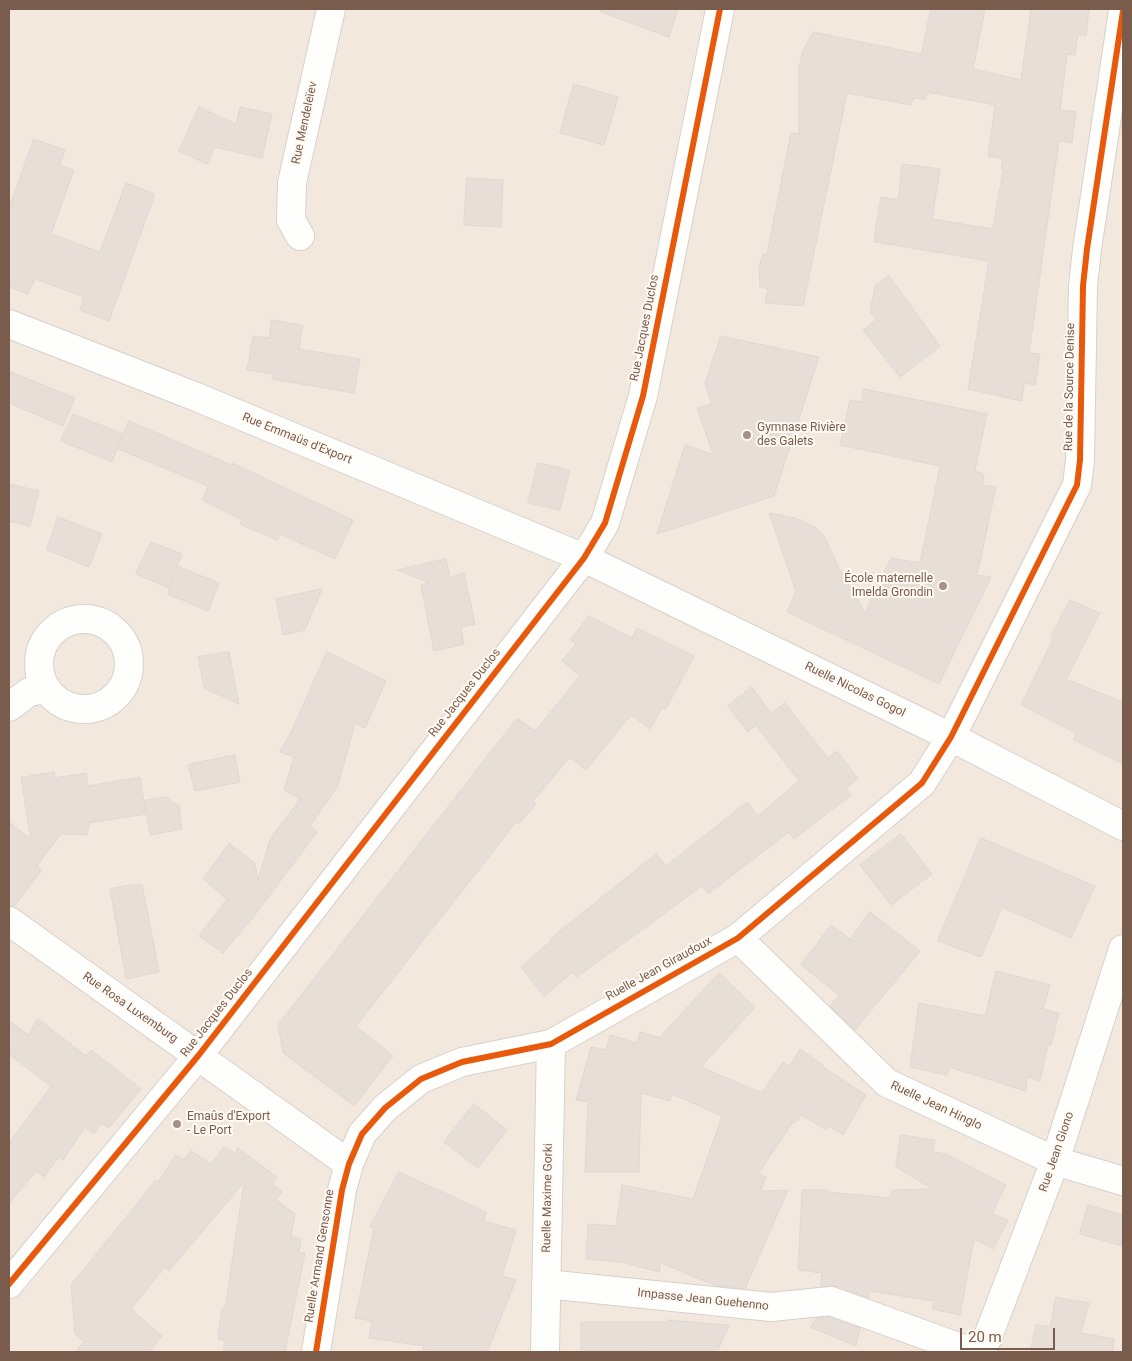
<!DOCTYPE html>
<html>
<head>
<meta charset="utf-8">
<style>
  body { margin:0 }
  #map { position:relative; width:1132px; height:1361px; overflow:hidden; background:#f9f5f0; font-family:Roboto,sans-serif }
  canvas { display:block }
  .frame { position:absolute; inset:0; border:10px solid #7a5c4d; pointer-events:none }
  .scale { position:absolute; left:960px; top:1328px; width:95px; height:22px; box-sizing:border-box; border:2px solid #7a5c4d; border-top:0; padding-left:6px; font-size:15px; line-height:18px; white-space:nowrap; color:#7a5c4d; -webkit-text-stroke:4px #fffaf3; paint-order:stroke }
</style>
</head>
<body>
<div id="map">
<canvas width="1132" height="1361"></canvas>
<div class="frame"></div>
<div class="scale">20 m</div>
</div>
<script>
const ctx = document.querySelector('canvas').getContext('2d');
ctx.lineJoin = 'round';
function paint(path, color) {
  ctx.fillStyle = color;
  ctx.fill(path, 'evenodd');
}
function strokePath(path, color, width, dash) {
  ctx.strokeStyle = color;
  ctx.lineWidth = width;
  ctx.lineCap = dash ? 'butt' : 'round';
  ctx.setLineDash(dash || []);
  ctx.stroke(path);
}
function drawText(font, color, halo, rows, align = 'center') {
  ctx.font = font + ' Roboto,sans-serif';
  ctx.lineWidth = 4;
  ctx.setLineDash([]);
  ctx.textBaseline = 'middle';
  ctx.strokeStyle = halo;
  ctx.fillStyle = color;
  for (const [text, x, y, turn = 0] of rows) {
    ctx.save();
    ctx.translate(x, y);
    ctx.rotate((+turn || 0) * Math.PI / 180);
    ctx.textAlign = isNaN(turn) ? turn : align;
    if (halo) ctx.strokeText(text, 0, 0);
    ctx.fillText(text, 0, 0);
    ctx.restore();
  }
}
paint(new Path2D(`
  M 9,9 L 1123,9 L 1123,1352 L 9,1352 Z`), '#f2e8de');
const building = new Path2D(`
  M 601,9 L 678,9 L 669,37 L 601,12 Z
  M 931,9 L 985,9 L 973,69 L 1021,80 L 1031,9 L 1089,9 L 1086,36 L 1078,35 L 1075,55 L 1067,54 L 1060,110 L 1076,112 L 1072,143 L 1059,141 L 1029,353 L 1040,354 L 1035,385 L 1024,383 L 1022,401 L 968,389 L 989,261 L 875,242 L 875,231 L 881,197 L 898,200 L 902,164 L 940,169 L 932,219 L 993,229 L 1003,170 L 1001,169 L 1003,159 L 988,156 L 995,105 L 927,92 L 925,99 L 913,98 L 911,105 L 847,93 L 803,306 L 765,303 L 768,289 L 760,287 L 759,268 L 763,254 L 767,254 L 791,133 L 799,134 L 799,68 L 802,53 L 813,32 L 921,54 Z
  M 574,84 L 618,97 L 604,145 L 560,133 Z
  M 199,107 L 236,124 L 240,107 L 272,114 L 262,158 L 215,147 L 207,164 L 179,151 Z
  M 34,139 L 65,150 L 60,165 L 74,170 L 51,234 L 100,252 L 126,183 L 155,194 L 109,321 L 80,310 L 84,297 L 35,279 L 28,294 L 9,287 L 9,209 Z
  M 467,178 L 503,180 L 501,227 L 464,225 Z
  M 889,276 L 940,346 L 900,377 L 863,330 L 876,320 L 870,312 L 875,286 Z
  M 272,320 L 303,325 L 299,349 L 360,359 L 354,393 L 272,379 L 273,374 L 247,370 L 253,336 L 269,338 Z
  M 721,336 L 819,357 L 774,496 L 657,534 L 685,445 L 713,454 L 697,408 L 712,404 L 705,384 Z
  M 9,371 L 75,398 L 63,426 L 9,403 Z
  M 864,389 L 987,414 L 975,471 L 984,474 L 982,485 L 996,487 L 977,575 L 991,577 L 939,684 L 787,612 L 796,591 L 769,513 L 795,518 L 805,522 L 816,528 L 824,536 L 838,566 L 865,613 L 891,558 L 920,563 L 940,466 L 840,445 L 850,400 L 861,402 Z
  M 73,414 L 123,434 L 112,462 L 61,441 Z
  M 129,421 L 231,465 L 232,463 L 353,520 L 335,559 L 280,534 L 277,540 L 240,524 L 242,520 L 202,500 L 208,486 L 118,449 Z
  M 538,463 L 570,470 L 560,510 L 528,503 Z
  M 9,484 L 39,491 L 30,526 L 9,521 Z
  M 58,517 L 102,534 L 89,567 L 47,550 Z
  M 151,542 L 182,554 L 177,566 L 219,583 L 208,611 L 168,594 L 173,577 L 169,588 L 136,574 Z
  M 446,559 L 450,577 L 464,573 L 475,624 L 461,627 L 464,644 L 434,651 L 421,585 L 429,583 L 398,570 Z
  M 322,589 L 305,630 L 283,635 L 276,599 Z
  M 1070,600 L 1100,613 L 1066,679 L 1123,702 L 1123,764 L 1074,740 L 1076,733 L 1021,705 L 1053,639 L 1051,637 Z
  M 589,616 L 632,638 L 637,628 L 694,656 L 666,709 L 662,708 L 650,729 L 631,715 L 586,770 L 570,757 L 533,801 L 536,804 L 519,824 L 517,821 L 356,1026 L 393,1056 L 354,1106 L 283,1053 L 278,1025 L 517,718 L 535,731 L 580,676 L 562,661 L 576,644 L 571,640 Z
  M 229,652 L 239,704 L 204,688 L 198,657 Z
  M 327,652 L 386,681 L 365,728 L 355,723 L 338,786 L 310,826 L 317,832 L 248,924 L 247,924 L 223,953 L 199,936 L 227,899 L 203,879 L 229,843 L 255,863 L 258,880 L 270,839 L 300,799 L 284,790 L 294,757 L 280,752 L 293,728 Z
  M 752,687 L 771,713 L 785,703 L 828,758 L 837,751 L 858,779 L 846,788 L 851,795 L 794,839 L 789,832 L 708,894 L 702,886 L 577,977 L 573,972 L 544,996 L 521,967 L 551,941 L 550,939 L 656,854 L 666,866 L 747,802 L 758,816 L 799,781 L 756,725 L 748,732 L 728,706 Z
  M 235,755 L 240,782 L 195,791 L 188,765 Z
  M 54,772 L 55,778 L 86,773 L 88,786 L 140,777 L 146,814 L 89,823 L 87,835 L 61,834 L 37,866 L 42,870 L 14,907 L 9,906 L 9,822 L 31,839 L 21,778 Z
  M 166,797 L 179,806 L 182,829 L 150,835 L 144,801 Z
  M 901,834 L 932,874 L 891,905 L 860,865 Z
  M 981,838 L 1095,886 L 1071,938 L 1002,907 L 981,957 L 938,941 Z
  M 131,885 L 142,885 L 159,972 L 126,979 L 110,889 Z
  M 870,912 L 920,951 L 855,1030 L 830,1006 L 839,995 L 801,965 L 831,925 L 850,939 Z
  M 996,971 L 1050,985 L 1043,1009 L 1059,1013 L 1051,1045 L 1048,1045 L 1040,1081 L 1027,1077 L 1026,1091 L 949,1067 L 947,1075 L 910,1067 L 919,1003 L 985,1016 Z
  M 719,973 L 755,1007 L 701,1067 L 762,1093 L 783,1062 L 789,1066 L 800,1049 L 824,1066 L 823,1067 L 866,1095 L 843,1135 L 829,1126 L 827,1130 L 801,1115 L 795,1123 L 793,1122 L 758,1174 L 766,1177 L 761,1191 L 788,1190 L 745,1289 L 714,1285 L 661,1263 L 659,1272 L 622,1262 L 586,1259 L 588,1224 L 616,1226 L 622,1185 L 693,1199 L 722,1116 L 672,1094 L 670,1101 L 641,1093 L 639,1172 L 585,1172 L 588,1102 L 576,1100 L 591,1047 L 606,1050 L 610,1035 L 637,1043 L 640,1032 L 661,1038 L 663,1034 Z
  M 38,1019 L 86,1056 L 91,1050 L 141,1089 L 109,1128 L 101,1123 L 94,1134 L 85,1127 L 63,1160 L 59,1157 L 44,1177 L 36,1171 L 9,1204 L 9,1143 L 51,1086 L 9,1054 L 9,1020 L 28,1035 Z
  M 474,1104 L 507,1130 L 478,1168 L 444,1142 Z
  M 901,1135 L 935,1140 L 933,1152 L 946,1154 L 1006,1185 L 992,1214 L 1008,1220 L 993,1249 L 974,1239 L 960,1315 L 932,1309 L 934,1301 L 869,1291 L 868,1298 L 842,1288 L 843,1287 L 821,1286 L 822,1273 L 798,1270 L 802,1190 L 828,1190 L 828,1192 L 890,1198 L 892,1190 L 933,1189 L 896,1167 Z
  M 224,1147 L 235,1153 L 238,1148 L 277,1177 L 272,1184 L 282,1191 L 276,1200 L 295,1214 L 291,1237 L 301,1239 L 299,1252 L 305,1253 L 285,1352 L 223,1352 L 225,1341 L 218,1339 L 222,1308 L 225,1309 L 244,1182 L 169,1271 L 165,1267 L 131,1309 L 162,1336 L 149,1352 L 75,1352 L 84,1341 L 75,1334 L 71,1285 L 156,1180 L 158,1182 L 176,1155 L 184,1160 L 191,1151 L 211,1164 Z
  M 399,1172 L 486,1212 L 484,1221 L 516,1230 L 502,1276 L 516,1280 L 487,1352 L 422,1352 L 424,1346 L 369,1338 L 372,1321 L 355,1318 L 374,1229 L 370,1227 Z
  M 1088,1205 L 1123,1215 L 1123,1246 L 1080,1234 Z
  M 1056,1297 L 1089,1303 L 1081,1333 L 1114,1339 L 1113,1352 L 1030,1352 L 1036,1325 L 1050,1327 Z
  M 829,1317 L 860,1328 L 856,1346 L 810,1327 L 817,1318 Z
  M 668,1320 L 729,1325 L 717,1352 L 581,1351 L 581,1322 L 668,1322 Z`);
paint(building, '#e6ded7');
strokePath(building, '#e2d8d2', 1);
const minor = new Path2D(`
  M 300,236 L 291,220 L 292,183 L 331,9
  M 9,324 L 194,396 L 584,558 L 951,737 L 1123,826
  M39 664a45 45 0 1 1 90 0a45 45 0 1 1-90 0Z
  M 9,707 L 29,692 L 45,689
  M 9,921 L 349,1164
  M 738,938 L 887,1083 L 1055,1161 L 1123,1181
  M 9,1284 L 198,1056 L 584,558 L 605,523 L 643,396 L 720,9
  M 546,1284 L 771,1307 L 831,1301 L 972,1352
  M 316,1352 L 342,1190 L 349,1164 L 362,1134 L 385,1108 L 421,1079 L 462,1062 L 551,1044 L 738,938 L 922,783 L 951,737 L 1077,485 L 1080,460 L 1083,286 L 1087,249 L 1123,11
  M 545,1352 L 551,1044
  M 982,1352 L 1055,1161 L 1123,949`);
strokePath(minor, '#d7d1cb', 30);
strokePath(minor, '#fefefd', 28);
strokePath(new Path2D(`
  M 9,1284 L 198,1056 L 584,558 L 605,523 L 643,396 L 720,9
  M 316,1352 L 342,1190 L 349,1164 L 362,1134 L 385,1108 L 421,1079 L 462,1062 L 551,1044 L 738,938 L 922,783 L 951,737 L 1077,485 L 1080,460 L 1083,286 L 1087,249 L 1123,11`), '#e8590c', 6);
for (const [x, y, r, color] of [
  [747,435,5,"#a69286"],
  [943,586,5,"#a69286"],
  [177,1124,5,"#a69286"]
]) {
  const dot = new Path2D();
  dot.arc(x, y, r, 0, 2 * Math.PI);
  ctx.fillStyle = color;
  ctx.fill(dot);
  strokePath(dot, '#fffaf3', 2);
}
drawText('12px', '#7a5c4d', '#fffaf3', [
  ["Rue Mendeleïev",305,123,-78],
  ["Rue Jacques Duclos",645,328,-79],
  ["Rue de la Source Denise",1070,387,-89],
  ["Rue Emmaüs d'Export",297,439,22],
  ["Ruelle Nicolas Gogol",855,690,26],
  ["Rue Jacques Duclos",465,693,-52],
  ["Ruelle Jean Giraudoux",659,969,-29],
  ["Rue Rosa Luxemburg",130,1008,35],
  ["Rue Jacques Duclos",217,1013,-52],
  ["Ruelle Jean Hinglo",936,1106,25],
  ["Rue Jean Giono",1057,1152,-71],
  ["Ruelle Maxime Gorki",548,1198,-89],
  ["Ruelle Armand Gensonne",320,1256,-81],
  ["Impasse Jean Guehenno",703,1300,6]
]);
drawText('12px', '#7a5c4d', '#fffaf3', [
  ["Gymnase Rivière",757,428],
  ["des Galets",757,442],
  ["École maternelle",933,579,"right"],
  ["Imelda Grondin",933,593,"right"],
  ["Emaûs d'Export",187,1117],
  ["- Le Port",187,1131]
], 'left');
</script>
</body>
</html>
